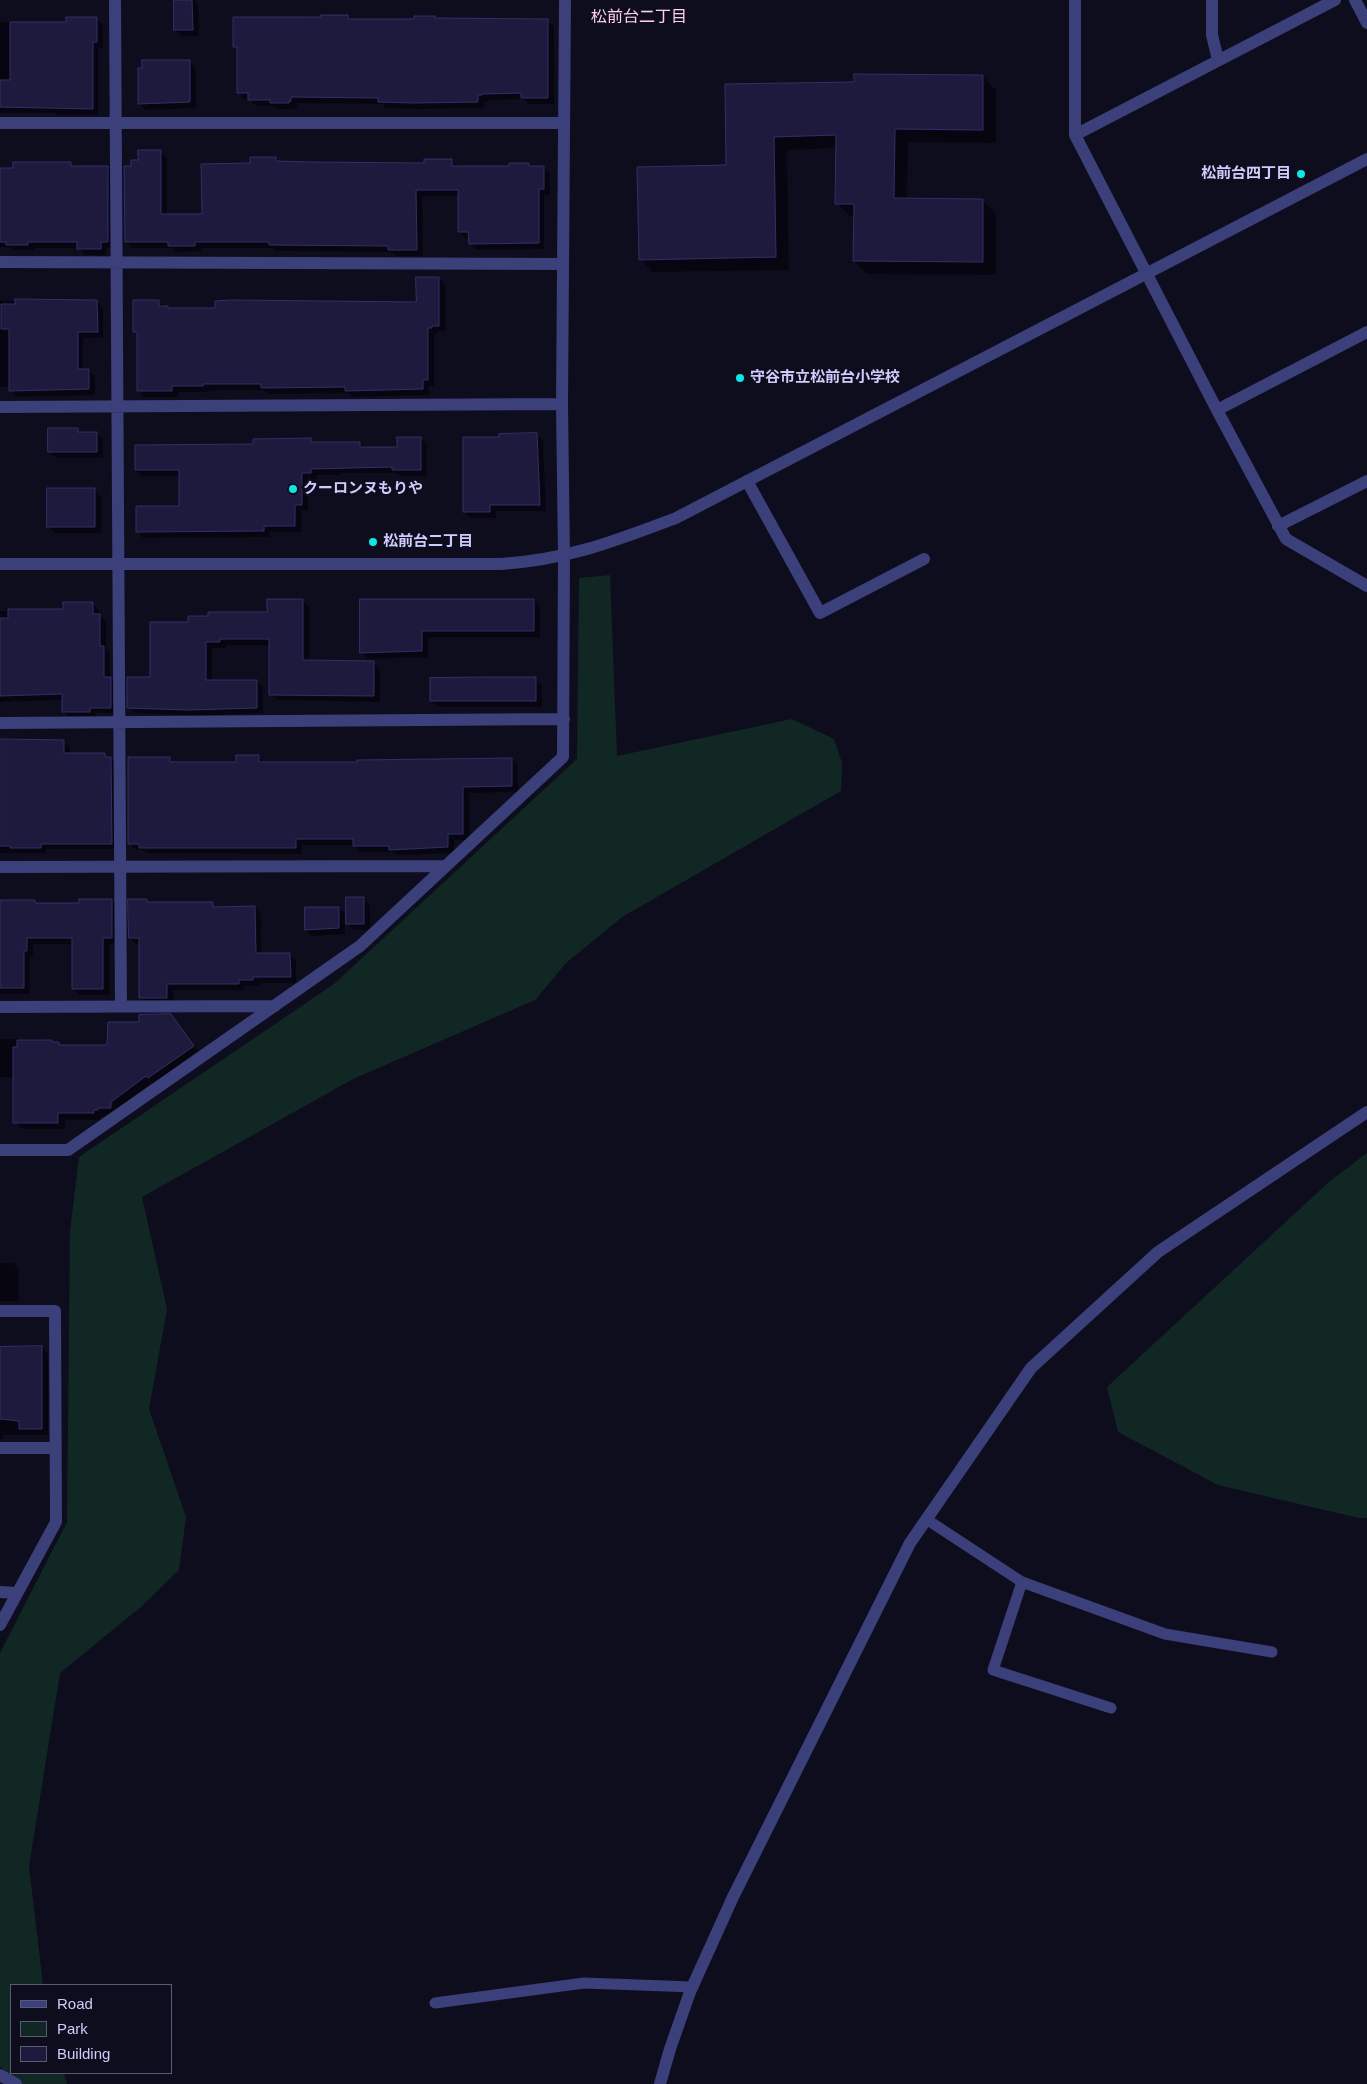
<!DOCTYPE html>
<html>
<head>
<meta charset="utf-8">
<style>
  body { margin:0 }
  #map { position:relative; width:1367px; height:2084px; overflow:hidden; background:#0e0d1e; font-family:Arial,sans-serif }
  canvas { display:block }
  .legend { position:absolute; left:10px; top:1984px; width:162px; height:90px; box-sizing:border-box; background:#0e0d1e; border:1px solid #5a5a77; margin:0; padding:6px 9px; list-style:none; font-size:15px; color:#cdcdfc }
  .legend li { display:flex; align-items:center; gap:10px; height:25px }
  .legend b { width:25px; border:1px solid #5a5a77 }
</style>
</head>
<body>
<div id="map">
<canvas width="1367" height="2084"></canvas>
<ul class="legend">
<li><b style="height:6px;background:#3b3f7a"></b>Road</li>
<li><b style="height:14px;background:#112724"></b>Park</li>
<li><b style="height:14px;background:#1e1a3d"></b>Building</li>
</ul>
</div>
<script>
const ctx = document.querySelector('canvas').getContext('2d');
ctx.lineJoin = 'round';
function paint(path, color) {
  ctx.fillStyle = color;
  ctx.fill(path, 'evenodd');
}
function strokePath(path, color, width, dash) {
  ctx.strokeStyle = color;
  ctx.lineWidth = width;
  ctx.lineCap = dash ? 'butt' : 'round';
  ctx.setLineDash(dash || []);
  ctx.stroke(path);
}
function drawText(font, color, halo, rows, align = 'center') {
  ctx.font = font + ' Arial,"Noto Sans JP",sans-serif';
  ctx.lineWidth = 5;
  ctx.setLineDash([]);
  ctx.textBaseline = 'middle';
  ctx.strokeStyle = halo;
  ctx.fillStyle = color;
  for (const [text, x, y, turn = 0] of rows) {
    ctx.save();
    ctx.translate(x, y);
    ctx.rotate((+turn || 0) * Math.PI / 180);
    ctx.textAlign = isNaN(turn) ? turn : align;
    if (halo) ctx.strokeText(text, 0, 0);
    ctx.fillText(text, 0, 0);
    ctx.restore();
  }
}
paint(new Path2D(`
  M 610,575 L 617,756 L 792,719 L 834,739 L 842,763 L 841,791 L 622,917 L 566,963 L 535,1000 L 353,1079 L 142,1197 L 167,1309 L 149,1409 L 186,1517 L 179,1570 L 142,1606 L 60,1673 L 29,1866 L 43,1985 L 11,1985 L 11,2073 L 64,2073 L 67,2084 L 15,2084 L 0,2066 L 0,1653 L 67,1522 L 70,1232 L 79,1157 L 334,984 L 577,759 L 579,578 Z
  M 1367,1153 L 1367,1518 L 1359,1518 L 1218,1485 L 1118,1432 L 1107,1387 L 1330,1181 Z`), '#112724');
paint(new Path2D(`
  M 175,0 L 194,0 L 198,4 L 199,36 L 182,36 L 175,29 Z
  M 347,16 L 351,20 L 547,21 L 554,27 L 554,104 L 529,104 L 524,99 L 488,100 L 488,101 L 484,101 L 484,108 L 420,109 L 386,108 L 382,104 L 297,103 L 297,107 L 295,107 L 295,109 L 278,109 L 274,106 L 256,106 L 249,99 L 244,99 L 238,92 L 238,49 L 235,46 L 235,18 Z
  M 96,18 L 103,25 L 103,48 L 98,48 L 98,115 L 57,115 L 55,113 L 0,113 L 0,22 L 67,23 Z
  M 190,62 L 196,68 L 196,108 L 145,110 L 139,103 L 143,69 Z
  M 983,76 L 996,90 L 996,143 L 908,142 L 907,200 L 983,201 L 996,214 L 996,275 L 867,274 L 854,261 L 855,217 L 850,216 L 837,203 L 837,148 L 787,150 L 789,270 L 653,272 L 640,259 L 727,166 L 856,83 Z
  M 160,151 L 167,158 L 167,215 L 203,215 L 251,164 L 276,158 L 280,162 L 425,164 L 452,161 L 458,167 L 510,167 L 529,164 L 532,167 L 543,167 L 550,173 L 550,195 L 544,195 L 544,249 L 476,250 L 470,243 L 470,238 L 466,238 L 459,232 L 459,196 L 422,196 L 423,256 L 396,256 L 391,252 L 276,251 L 273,248 L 201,248 L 201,251 L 175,252 L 172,248 L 132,248 L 126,242 L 133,167 L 139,161 Z
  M 71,163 L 75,168 L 107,167 L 114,173 L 114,248 L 106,248 L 106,255 L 85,255 L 78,248 L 34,248 L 34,250 L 14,250 L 10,247 L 0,247 L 0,169 Z
  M 439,278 L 445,284 L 445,331 L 438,331 L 438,334 L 434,334 L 434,386 L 429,386 L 429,395 L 352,397 L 348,393 L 268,394 L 264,390 L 209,390 L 209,392 L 178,392 L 178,397 L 144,397 L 138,391 L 138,335 L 134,331 L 159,302 L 170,310 L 417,303 Z
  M 0,301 L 96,301 L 103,308 L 103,338 L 83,338 L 83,370 L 89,370 L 95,377 L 95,395 L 17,397 L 11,391 L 11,387 L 0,387 Z
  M 77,430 L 81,433 L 96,433 L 103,440 L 103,458 L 56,458 L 49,452 Z
  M 536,435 L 543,441 L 546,511 L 496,511 L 496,518 L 471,518 L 464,512 L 501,439 Z
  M 420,438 L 427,444 L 427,476 L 400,476 L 396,473 L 340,473 L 340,475 L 317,475 L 317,479 L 308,479 L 308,511 L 301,511 L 301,532 L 270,532 L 270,537 L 143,538 L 137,531 L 180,508 L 180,476 L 142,476 L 136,470 L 254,445 L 310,440 L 314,443 L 360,443 L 365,448 L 399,448 Z
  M 94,490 L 101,496 L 101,533 L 55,533 L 48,526 Z
  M 302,600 L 309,607 L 309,662 L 373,663 L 380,669 L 380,702 L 277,700 L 270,694 L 270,645 L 226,645 L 226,648 L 212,648 L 212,681 L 256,681 L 263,687 L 263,713 L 195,716 L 135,713 L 129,707 L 190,623 L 268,613 Z
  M 361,600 L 534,600 L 540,606 L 540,637 L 428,637 L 428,657 L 368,659 L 361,652 Z
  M 92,603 L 99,610 L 99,615 L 106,621 L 106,650 L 110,653 L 110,678 L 117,685 L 117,713 L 96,713 L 96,718 L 70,718 L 63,711 L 63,700 L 0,702 L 0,611 L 64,610 Z
  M 535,679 L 542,685 L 542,707 L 438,707 L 431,701 Z
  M 0,741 L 64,741 L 70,748 L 70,755 L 105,755 L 111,759 L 117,765 L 118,849 L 46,849 L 46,853 L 0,853 Z
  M 258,756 L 265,763 L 359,763 L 512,759 L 518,765 L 518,792 L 469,793 L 469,840 L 454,840 L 454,853 L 397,855 L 393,852 L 360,852 L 354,845 L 302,845 L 302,854 L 147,853 L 143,850 L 136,850 L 129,843 L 170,759 L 174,763 L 237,763 Z
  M 363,899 L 370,905 L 370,930 L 354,930 L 345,922 L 345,934 L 312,936 L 306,930 L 339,908 L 347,916 Z
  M 112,900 L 118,907 L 118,944 L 109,944 L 109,995 L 79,995 L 73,988 L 73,944 L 33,944 L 33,957 L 30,957 L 30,994 L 0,994 L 0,901 L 34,901 L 37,904 L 80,904 Z
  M 146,900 L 150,904 L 213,904 L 217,908 L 255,908 L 261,914 L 261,954 L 290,954 L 296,961 L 296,983 L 259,983 L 259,986 L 244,986 L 244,990 L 173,990 L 173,1004 L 146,1004 L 140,998 L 140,944 L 136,944 L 130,938 Z
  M 170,1016 L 200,1053 L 156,1085 L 153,1082 L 117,1109 L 117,1114 L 105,1114 L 105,1117 L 101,1117 L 101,1120 L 65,1120 L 65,1129 L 22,1129 L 15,1122 L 15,1077 L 0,1077 L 0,1039 L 38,1039 L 41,1042 L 59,1044 L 62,1046 L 108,1046 L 140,1023 Z
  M 0,1263 L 13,1263 L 19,1269 L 19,1301 L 0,1301 Z
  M 42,1347 L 48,1354 L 48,1435 L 3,1435 L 3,1439 L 0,1439 L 0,1348 Z`), '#0007');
const building = new Path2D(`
  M 174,0 L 192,0 L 193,30 L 174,30 Z
  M 321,15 L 348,15 L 348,19 L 414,19 L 414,16 L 435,16 L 435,18 L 548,19 L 548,98 L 521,98 L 521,93 L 482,94 L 482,95 L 478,95 L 478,102 L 413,103 L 378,102 L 378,98 L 291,97 L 291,101 L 289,101 L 289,103 L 270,103 L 270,100 L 248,100 L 248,93 L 237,93 L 237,47 L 233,47 L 233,17 L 321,17 Z
  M 66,17 L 97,17 L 97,42 L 93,42 L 93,109 L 0,107 L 0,80 L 10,80 L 10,22 L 66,22 Z
  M 142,60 L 190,60 L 190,102 L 138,104 L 138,68 L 142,68 Z
  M 854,74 L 983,75 L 983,130 L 895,129 L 894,198 L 983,199 L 983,262 L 853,261 L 854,204 L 835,204 L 836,135 L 774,137 L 776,257 L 639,260 L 637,167 L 726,165 L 725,84 L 854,82 Z
  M 138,150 L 161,150 L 161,214 L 202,214 L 201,164 L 250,163 L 250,157 L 276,157 L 276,161 L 310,162 L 424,163 L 424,159 L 452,159 L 452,166 L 509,166 L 509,163 L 529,163 L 529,166 L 544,166 L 544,189 L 539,189 L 539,243 L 469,244 L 468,232 L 458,232 L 458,190 L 416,190 L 417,250 L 388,250 L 388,246 L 269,245 L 269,242 L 195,242 L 195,246 L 168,246 L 168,242 L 125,242 L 124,166 L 131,166 L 131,160 L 138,160 Z
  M 13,162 L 71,162 L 71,166 L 108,166 L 108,242 L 101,242 L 101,249 L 77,249 L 77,242 L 28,242 L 28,245 L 6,245 L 6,242 L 0,242 L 0,168 L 13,168 Z
  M 416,277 L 439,277 L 439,326 L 432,326 L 432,328 L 428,328 L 428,380 L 423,380 L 423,389 L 345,391 L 345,387 L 261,388 L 261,384 L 203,384 L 203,386 L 172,386 L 172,391 L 137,391 L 137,332 L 133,332 L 133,300 L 159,300 L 159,306 L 168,306 L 168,308 L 215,308 L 215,301 L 232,300 L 416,302 Z
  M 15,299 L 97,300 L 98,332 L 78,332 L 78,369 L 89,369 L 89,389 L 9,391 L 9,329 L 1,329 L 1,304 L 15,304 Z
  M 48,428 L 78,428 L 78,432 L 97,432 L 97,452 L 48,452 Z
  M 537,433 L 540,505 L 490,505 L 490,512 L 463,512 L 463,437 L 499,437 L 499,434 Z
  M 397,437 L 421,437 L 421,470 L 392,470 L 392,467 L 311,469 L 311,473 L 302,473 L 302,505 L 295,505 L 295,526 L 264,526 L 264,531 L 136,532 L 136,506 L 179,506 L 179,470 L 135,470 L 135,445 L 253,444 L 253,439 L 311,438 L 311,442 L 360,442 L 360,447 L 397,447 Z
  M 47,488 L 95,488 L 95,527 L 47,527 Z
  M 267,599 L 303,599 L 303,660 L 374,661 L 374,696 L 269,695 L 269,639 L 220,639 L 220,642 L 206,642 L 206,680 L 257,680 L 257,708 L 188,710 L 127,708 L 127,677 L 150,677 L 150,622 L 188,622 L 188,616 L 208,616 L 208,612 L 267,612 Z
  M 360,599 L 534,599 L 534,631 L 422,631 L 422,651 L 360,653 Z
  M 63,602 L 93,602 L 93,614 L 100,614 L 100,646 L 104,646 L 104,677 L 111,677 L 111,708 L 90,708 L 90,712 L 62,712 L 62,694 L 0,696 L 0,618 L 8,618 L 8,609 L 63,609 Z
  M 487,677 L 536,677 L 536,701 L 430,701 L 430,678 Z
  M 0,739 L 64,740 L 64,753 L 105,753 L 105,757 L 111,757 L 112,844 L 41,844 L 41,848 L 10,848 L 10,846 L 0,846 Z
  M 236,755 L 259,755 L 259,762 L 357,762 L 357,760 L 512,758 L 512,786 L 463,787 L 463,834 L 448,834 L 448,847 L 389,850 L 389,846 L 353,846 L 353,839 L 296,839 L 296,848 L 139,848 L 139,844 L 128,844 L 128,757 L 170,757 L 170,762 L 236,762 Z
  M 346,897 L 364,897 L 364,924 L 346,924 Z
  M 79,899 L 112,899 L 112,938 L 103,938 L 103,989 L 72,989 L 72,938 L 27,938 L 27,951 L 24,951 L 24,988 L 0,988 L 0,900 L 35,900 L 35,903 L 79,903 Z
  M 128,899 L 147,899 L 147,902 L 213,902 L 213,907 L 255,906 L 256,953 L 290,953 L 291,977 L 253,977 L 253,980 L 239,980 L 239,984 L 167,984 L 167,998 L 139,998 L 139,938 L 129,938 Z
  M 305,907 L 339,907 L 339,928 L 305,930 Z
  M 171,1014 L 194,1046 L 148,1078 L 146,1076 L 111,1102 L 111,1108 L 98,1108 L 98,1110 L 94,1110 L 94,1113 L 58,1113 L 58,1123 L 13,1123 L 13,1047 L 17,1047 L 17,1040 L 52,1040 L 52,1042 L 59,1042 L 59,1045 L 107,1045 L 108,1022 L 139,1022 L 139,1015 Z
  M 42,1346 L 42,1429 L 19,1429 L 19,1421 L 0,1419 L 0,1347 Z`);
paint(building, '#1e1a3d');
strokePath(building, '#332e68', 1);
strokePath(new Path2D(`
  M 926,1519 L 1022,1582 L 1165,1634 L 1272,1652
  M 1022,1582 L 993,1670 L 1111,1708
  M 435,2003 L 584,1983 L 693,1987`), '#3b3f7a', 11);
strokePath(new Path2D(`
  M 115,0 L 121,1006
  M 1075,0 L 1075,135 L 1217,410 L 1286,539 L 1367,586
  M 1212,0 L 1212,35 L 1218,60
  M 1355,0 L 1367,23
  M 0,123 L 564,123
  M 1075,135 L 1335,0
  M 0,262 L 562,264
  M 0,407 L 562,404
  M 1217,410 L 1367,332
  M 747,481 L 820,613 L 924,559
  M 1278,526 L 1367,481
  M 0,723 L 564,719
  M 0,867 L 446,866
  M 0,1007 L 275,1006
  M 0,1150 L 68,1150 L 360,946 L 563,757 L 564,557 L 562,404 L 565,0
  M 0,1311 L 55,1311 L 56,1522 L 0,1625
  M 0,1448 L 56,1448
  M 0,1592 L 17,1593
  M 0,2075 L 16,2084
  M 660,2084 L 670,2049 L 690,1992 L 733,1897 L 910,1543 L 1031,1368 L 1158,1252 L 1367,1112`), '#3b3f7a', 12);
strokePath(new Path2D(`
  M 0,564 L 501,564 C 567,560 615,541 676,518 L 1367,159`), '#3b3f7a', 12);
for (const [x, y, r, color] of [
  [1301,174,5,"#0ee7e6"],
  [740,378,5,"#0ee7e6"],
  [293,489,5,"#0ee7e6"],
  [373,542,5,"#0ee7e6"]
]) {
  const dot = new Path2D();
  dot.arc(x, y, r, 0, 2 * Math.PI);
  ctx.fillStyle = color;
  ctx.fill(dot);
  strokePath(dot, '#0e0d1e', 2);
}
drawText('bold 15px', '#cdcdfc', '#0e0d1e', [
  ["松前台四丁目",1291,174,"right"],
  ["守谷市立松前台小学校",750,378],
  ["クーロンヌもりや",303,489],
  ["松前台二丁目",383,542]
], 'left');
drawText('16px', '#fccff0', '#0e0d1e', [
  ["松前台二丁目",639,18]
]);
</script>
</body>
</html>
